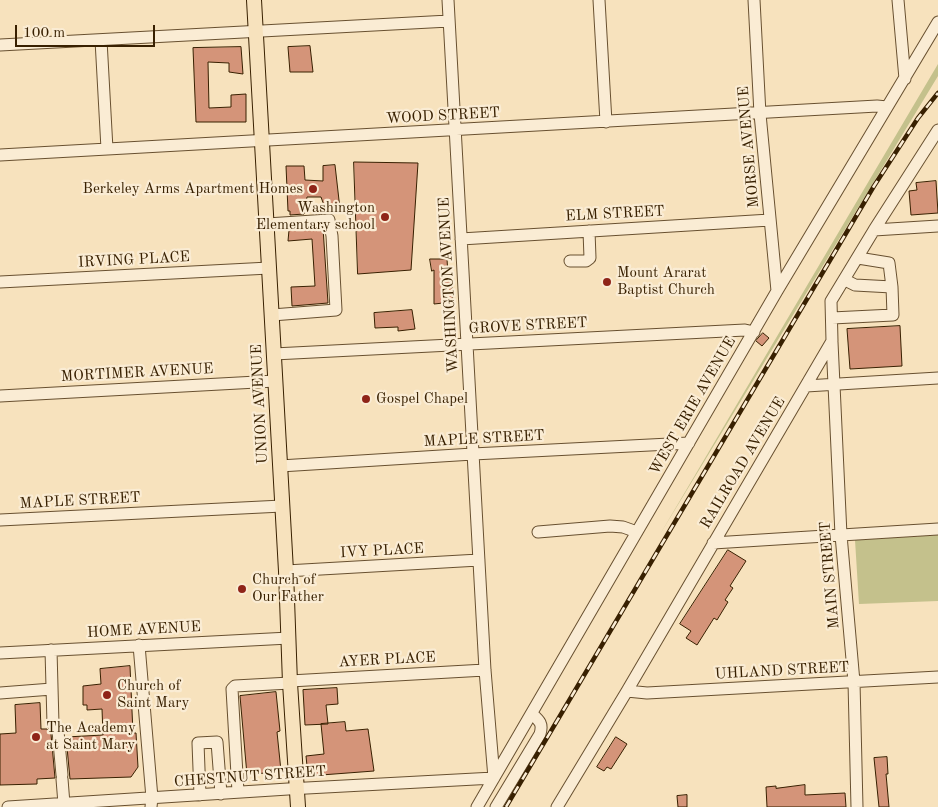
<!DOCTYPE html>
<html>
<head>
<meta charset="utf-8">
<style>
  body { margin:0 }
  #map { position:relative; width:938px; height:807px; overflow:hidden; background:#f7e2bd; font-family:"Old Standard TT",serif }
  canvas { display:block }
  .scale { position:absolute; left:15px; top:25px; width:140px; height:22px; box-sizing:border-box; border:2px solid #382001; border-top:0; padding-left:6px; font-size:15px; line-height:18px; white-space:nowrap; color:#382001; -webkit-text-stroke:4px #faecd4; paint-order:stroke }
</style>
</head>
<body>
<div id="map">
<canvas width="938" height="807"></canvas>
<div class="scale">100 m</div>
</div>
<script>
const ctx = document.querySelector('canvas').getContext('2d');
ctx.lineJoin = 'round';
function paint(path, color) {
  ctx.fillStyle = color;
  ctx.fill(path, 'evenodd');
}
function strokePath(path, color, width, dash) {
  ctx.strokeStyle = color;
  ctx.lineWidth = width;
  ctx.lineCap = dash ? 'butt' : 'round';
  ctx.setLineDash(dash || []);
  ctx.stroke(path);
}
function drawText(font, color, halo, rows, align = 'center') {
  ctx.font = font + ' "Old Standard TT",serif';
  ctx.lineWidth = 4.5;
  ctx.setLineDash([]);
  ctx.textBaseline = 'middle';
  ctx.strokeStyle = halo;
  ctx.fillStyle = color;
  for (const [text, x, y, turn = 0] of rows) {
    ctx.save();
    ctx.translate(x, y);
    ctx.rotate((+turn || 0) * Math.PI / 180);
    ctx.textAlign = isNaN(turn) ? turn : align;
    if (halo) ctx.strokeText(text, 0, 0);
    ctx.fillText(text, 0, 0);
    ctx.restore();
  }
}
paint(new Path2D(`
  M 938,64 L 938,76 L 659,536 Z
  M 938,535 L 938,601 L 859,604 L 855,540 Z`), '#c4c18c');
const building = new Path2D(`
  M 310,46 L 313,72 L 290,72 L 288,47 Z
  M 241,47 L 243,74 L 229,72 L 229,63 L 208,62 L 209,108 L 231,107 L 231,95 L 246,94 L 246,122 L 196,122 L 193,48 Z
  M 354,162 L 418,163 L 411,270 L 358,274 Z
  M 335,165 L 340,209 L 326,211 L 321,197 L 307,197 L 304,214 L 290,215 L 290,211 L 288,211 L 286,166 L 304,166 L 305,180 L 323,181 L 323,166 Z
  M 936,181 L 938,213 L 911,215 L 909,191 L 917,190 L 916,183 Z
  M 323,228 L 328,303 L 292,306 L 291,287 L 315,286 L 312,239 L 288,241 L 289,230 Z
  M 430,259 L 447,259 L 448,275 L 451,275 L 453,302 L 434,304 L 434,270 L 432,271 Z
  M 412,310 L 415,329 L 398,331 L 398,327 L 375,328 L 374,313 Z
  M 900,326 L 902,366 L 850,369 L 847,329 Z
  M 763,333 L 769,338 L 762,346 L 756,341 Z
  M 728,550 L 746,561 L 730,586 L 733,588 L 725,600 L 728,602 L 717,620 L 714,618 L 697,645 L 686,638 L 691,631 L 680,624 Z
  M 130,666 L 133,733 L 136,733 L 138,767 L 131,777 L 70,779 L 66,737 L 103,735 L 102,709 L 87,710 L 87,705 L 83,705 L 83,686 L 101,684 L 100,669 Z
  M 337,688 L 338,704 L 326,705 L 328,724 L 305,725 L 303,690 Z
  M 276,692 L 280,731 L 277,732 L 281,771 L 247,775 L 240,696 Z
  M 40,703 L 41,729 L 47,729 L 51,734 L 55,778 L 37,779 L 37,784 L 0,785 L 0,734 L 16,733 L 15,705 Z
  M 345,722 L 346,731 L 368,729 L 374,771 L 308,776 L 306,756 L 324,754 L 321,724 Z
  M 616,737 L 627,744 L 611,769 L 607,767 L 604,771 L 597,767 Z
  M 887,757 L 888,774 L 886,774 L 889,807 L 879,807 L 874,758 Z
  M 805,785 L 805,795 L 845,793 L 846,807 L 767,807 L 766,787 L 776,786 L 776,788 Z
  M 687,795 L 687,807 L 678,807 L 677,796 Z`);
paint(building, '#d49479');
strokePath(building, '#382001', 1);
const minor = new Path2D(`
  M 599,0 L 606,122
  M 754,0 L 760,114 L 777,291
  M 898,0 L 905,79
  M 101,40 L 107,149
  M 0,45 L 449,21
  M 0,155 L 877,106 L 887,107
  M 267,224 L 329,220 L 332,236 L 336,310 L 272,315
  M 874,230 L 938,226
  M 461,239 L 770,220
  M 858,258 L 889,263 L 892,287
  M 570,261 L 586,261 L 590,258 L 589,231
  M 0,282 L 269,268
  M 832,318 L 893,315 L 892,287 L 855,285 L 845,280
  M 832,342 L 841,535 L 854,682 L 857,807
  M 274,354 L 745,330 L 754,332
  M 806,386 L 938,378
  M 0,396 L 275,381
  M 280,466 L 473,454 L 689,443
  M 0,520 L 282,506
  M 538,532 L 610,526 L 623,527 L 637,532
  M 713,543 L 938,529
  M 286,571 L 479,560
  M 139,645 L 152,798 L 151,807
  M 51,650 L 53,724 L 58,731 L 62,775
  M 0,653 L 289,638
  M 290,681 L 485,670
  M 627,691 L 647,693 L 938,677
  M 0,693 L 52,689
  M 62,779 L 64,804
  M 238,792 L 232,689 L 235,686 L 290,683
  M 200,795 L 198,743 L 217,742 L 221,794
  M 8,807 L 288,789 L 494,778 L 485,670 L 448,0
  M 477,807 L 777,291 L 938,22
  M 496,807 L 540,734 C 543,724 540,721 532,714
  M 557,807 L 627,691 L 832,341 L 831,301 L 874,230 L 938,130`);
const major = new Path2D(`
  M 254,0 L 286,571 L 290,683 L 298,807`);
strokePath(minor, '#685030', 13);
strokePath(major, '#382001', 16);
strokePath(minor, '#faecd4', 11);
strokePath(major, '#f7e2bd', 14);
const rail = new Path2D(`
  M 506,807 L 874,186 L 918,118 L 938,93`);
strokePath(rail, '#382001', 4.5);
strokePath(rail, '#faecd4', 2.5, [8]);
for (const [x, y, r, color] of [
  [313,189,5,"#8f2418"],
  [385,217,5,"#8f2418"],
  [607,282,5,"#8f2418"],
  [366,399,5,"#8f2418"],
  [242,589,5,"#8f2418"],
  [107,695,5,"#8f2418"],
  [36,737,5,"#8f2418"]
]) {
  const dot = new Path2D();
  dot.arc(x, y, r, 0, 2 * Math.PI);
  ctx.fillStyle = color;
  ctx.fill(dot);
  strokePath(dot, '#faecd4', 2);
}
drawText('15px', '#382001', '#faecd4', [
  ["WOOD STREET",443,116,-3],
  ["MORSE AVENUE",749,147,-95],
  ["ELM STREET",615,214,-3],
  ["IRVING PLACE",134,260,-3],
  ["WASHINGTON AVENUE",449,285,-93],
  ["GROVE STREET",528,326,-3],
  ["MORTIMER AVENUE",137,373,-3],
  ["UNION AVENUE",260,404,-93],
  ["WEST ERIE AVENUE",693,406,-60],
  ["MAPLE STREET",484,439,-3],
  ["RAILROAD AVENUE",743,463,-59],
  ["MAPLE STREET",80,501,-3],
  ["IVY PLACE",382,551,-3],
  ["MAIN STREET",830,575,-95],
  ["HOME AVENUE",144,630,-3],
  ["AYER PLACE",387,660,-3],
  ["UHLAND STREET",782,671,-3],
  ["CHESTNUT STREET",250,777,-4]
]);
drawText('15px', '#382001', '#faecd4', [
  ["Berkeley Arms Apartment Homes",303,189,"right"],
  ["Washington",375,208,"right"],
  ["Elementary school",375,225,"right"],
  ["Mount Ararat",617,273],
  ["Baptist Church",617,290],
  ["Gospel Chapel",376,399],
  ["Church of",252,580],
  ["Our Father",252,597],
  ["Church of",117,686],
  ["Saint Mary",117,703],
  ["The Academy",46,728],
  ["at Saint Mary",46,745]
], 'left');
</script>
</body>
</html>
